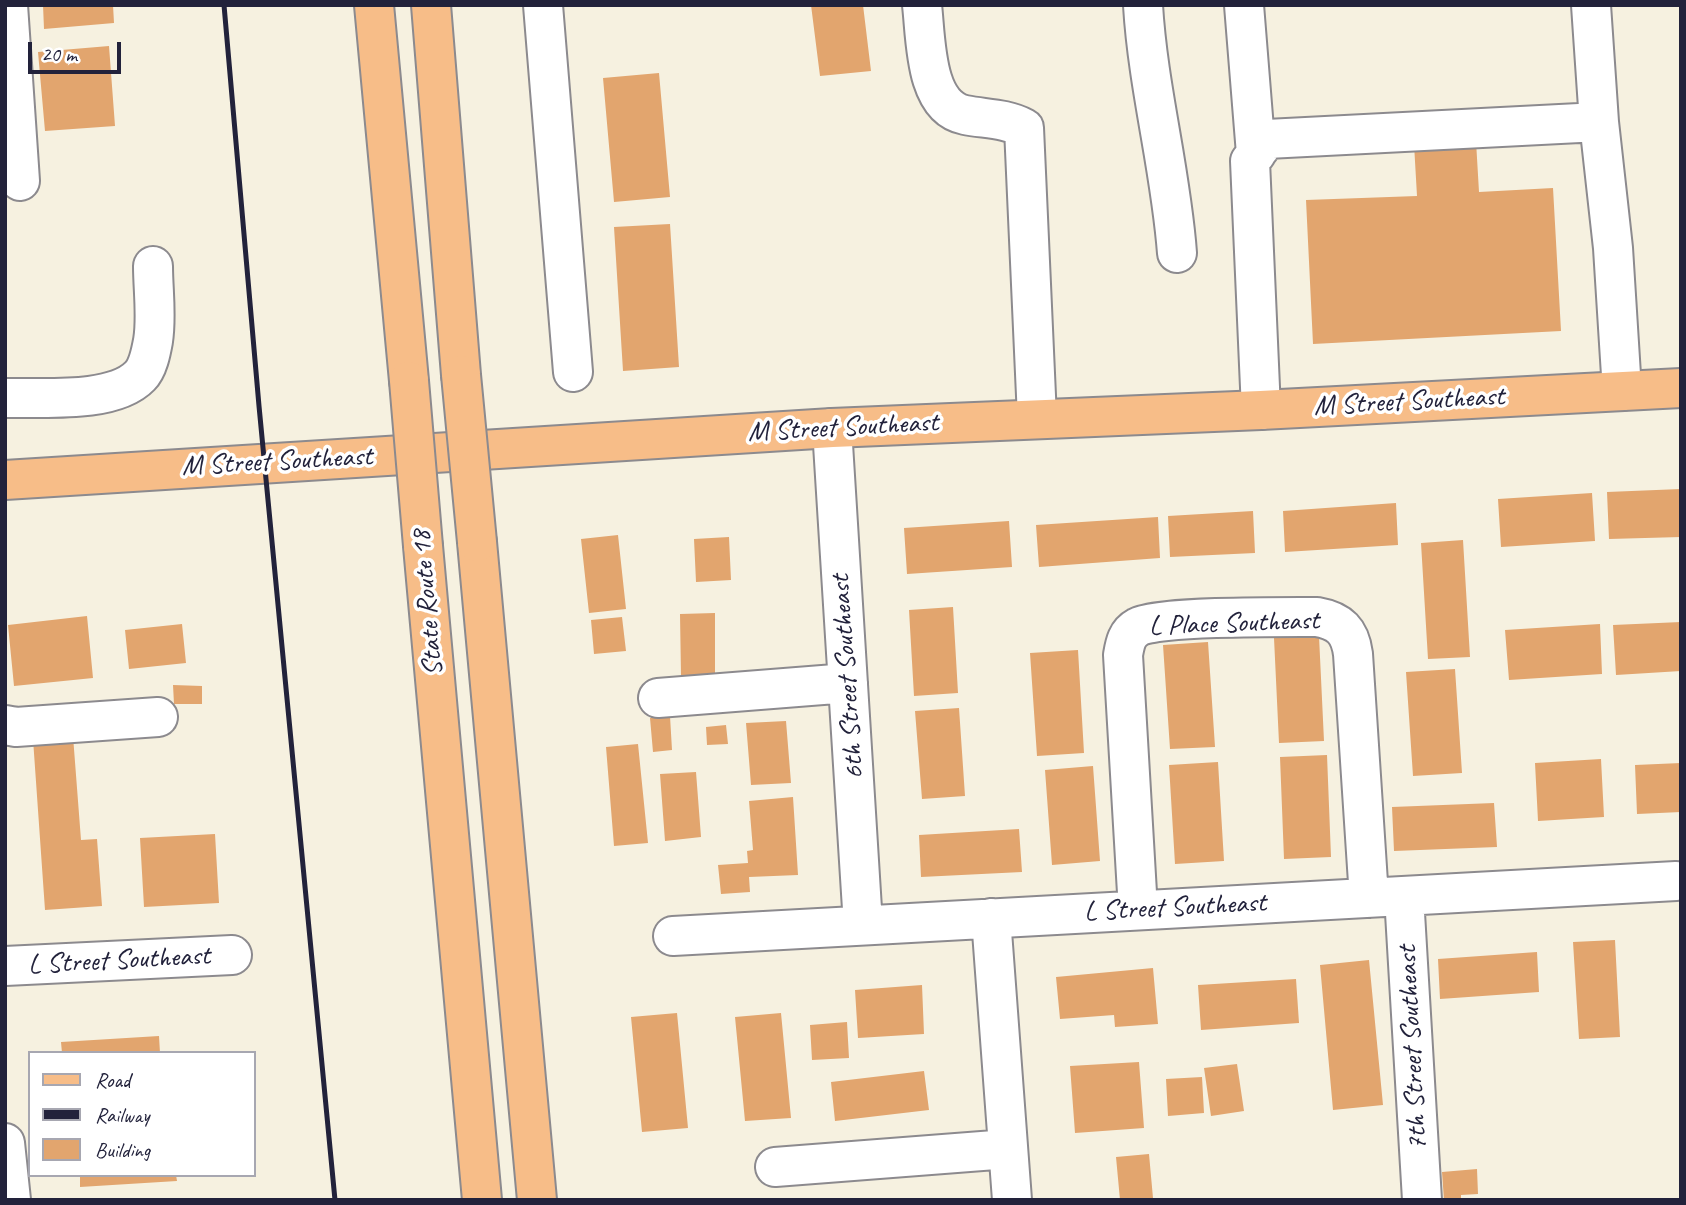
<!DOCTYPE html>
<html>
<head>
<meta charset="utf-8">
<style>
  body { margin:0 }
  #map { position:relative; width:1686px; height:1205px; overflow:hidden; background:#f6f1e0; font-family:Caveat,sans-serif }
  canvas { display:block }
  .frame { position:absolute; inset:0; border:7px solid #22223b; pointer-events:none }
  .legend { position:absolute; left:28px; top:1051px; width:228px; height:126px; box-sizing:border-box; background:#fff; border:2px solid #a7a7b1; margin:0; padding:9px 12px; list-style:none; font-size:21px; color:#22223b }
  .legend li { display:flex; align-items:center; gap:14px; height:35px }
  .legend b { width:35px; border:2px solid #a7a7b1 }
  .scale { position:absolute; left:28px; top:42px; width:93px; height:32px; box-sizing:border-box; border:4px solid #22223b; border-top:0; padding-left:9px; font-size:21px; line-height:24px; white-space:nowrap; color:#22223b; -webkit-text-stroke:5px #fff; paint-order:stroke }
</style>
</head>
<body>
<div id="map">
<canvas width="1686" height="1205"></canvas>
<div class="frame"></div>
<ul class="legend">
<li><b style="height:9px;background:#f7bd88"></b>Road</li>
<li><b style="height:9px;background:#22223b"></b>Railway</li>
<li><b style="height:19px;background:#e2a56e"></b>Building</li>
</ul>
<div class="scale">20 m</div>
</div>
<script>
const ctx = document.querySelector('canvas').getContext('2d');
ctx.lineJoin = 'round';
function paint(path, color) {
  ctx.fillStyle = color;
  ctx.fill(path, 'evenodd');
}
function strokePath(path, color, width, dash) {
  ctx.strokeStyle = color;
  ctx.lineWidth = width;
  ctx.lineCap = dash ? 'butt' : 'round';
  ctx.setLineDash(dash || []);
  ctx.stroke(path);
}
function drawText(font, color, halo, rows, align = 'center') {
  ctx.font = font + ' Caveat,sans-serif';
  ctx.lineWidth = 7;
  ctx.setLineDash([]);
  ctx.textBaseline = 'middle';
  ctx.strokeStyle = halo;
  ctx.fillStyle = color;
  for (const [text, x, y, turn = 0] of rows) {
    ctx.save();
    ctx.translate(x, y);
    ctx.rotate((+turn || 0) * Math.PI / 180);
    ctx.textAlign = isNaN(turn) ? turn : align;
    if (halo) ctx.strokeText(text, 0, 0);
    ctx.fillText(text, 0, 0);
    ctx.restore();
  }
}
paint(new Path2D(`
  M 43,5 L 113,5 L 114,23 L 44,29 Z
  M 811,5 L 863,5 L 871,71 L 820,76 Z
  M 109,46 L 115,126 L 45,131 L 38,52 Z
  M 659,73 L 670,197 L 614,202 L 603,78 Z
  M 1476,141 L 1479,192 L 1553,188 L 1561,331 L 1313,344 L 1306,200 L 1417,196 L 1414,144 Z
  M 670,224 L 679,367 L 623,371 L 614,227 Z
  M 1681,489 L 1681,537 L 1609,539 L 1607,492 Z
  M 1592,493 L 1595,541 L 1501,547 L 1498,499 Z
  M 1396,503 L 1398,545 L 1285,552 L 1283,511 Z
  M 1253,511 L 1255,553 L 1170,557 L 1168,516 Z
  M 1158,517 L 1160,558 L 1039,567 L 1036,525 Z
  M 1009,521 L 1012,567 L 907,574 L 904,528 Z
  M 618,535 L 626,609 L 589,613 L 581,539 Z
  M 729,537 L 731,580 L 696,582 L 694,539 Z
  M 1463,540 L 1470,657 L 1428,659 L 1421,543 Z
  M 953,607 L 958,693 L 914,696 L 909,610 Z
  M 715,613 L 715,676 L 681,676 L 680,614 Z
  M 87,616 L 93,678 L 14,686 L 8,625 Z
  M 622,617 L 626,651 L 594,654 L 591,620 Z
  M 1681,622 L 1681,671 L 1616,675 L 1613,625 Z
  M 182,624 L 186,663 L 129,669 L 125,630 Z
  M 1600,624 L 1602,674 L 1509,680 L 1505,630 Z
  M 1319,636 L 1324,741 L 1279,743 L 1274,638 Z
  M 1208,642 L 1215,747 L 1170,749 L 1163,645 Z
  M 1078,650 L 1084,753 L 1037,756 L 1030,653 Z
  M 1455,669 L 1462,773 L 1413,776 L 1406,672 Z
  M 173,685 L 202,686 L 202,704 L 174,704 Z
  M 959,708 L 965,796 L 922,799 L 915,711 Z
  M 670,716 L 672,750 L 653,752 L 650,718 Z
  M 786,721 L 791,783 L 751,785 L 746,723 Z
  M 726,725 L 728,744 L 707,745 L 706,727 Z
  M 73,736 L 81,840 L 97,839 L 102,906 L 45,910 L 33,739 Z
  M 638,744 L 648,843 L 614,846 L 606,747 Z
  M 1327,755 L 1331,857 L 1284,859 L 1280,757 Z
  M 1601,759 L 1604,817 L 1538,821 L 1535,763 Z
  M 1218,762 L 1224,861 L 1175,864 L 1169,765 Z
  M 1681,763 L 1681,812 L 1637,814 L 1635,765 Z
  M 1093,766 L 1100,861 L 1052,865 L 1045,770 Z
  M 696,772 L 701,837 L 665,841 L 660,774 Z
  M 793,797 L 798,875 L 749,877 L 750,892 L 721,894 L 718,865 L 748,863 L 747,851 L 753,850 L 749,801 Z
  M 1494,803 L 1497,847 L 1394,851 L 1392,807 Z
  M 1019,829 L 1022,872 L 921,877 L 919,835 Z
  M 215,834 L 219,903 L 144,907 L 140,838 Z
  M 1615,940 L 1620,1037 L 1579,1039 L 1573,942 Z
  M 1537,952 L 1539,992 L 1440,999 L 1438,959 Z
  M 1369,960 L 1383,1105 L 1333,1110 L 1320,965 Z
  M 1153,968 L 1158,1024 L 1115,1027 L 1114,1015 L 1060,1019 L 1056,977 Z
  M 1296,979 L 1299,1023 L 1201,1030 L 1198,985 Z
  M 922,985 L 924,1034 L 858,1038 L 855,990 Z
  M 677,1013 L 688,1128 L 642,1132 L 631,1017 Z
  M 781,1013 L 791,1118 L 745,1121 L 735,1017 Z
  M 847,1022 L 849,1058 L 812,1060 L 810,1025 Z
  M 159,1036 L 160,1053 L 62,1053 L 61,1042 Z
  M 1139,1062 L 1144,1128 L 1075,1133 L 1070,1066 Z
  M 1237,1064 L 1244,1111 L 1211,1116 L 1204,1068 Z
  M 924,1071 L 929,1110 L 835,1121 L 831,1082 Z
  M 1202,1077 L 1204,1113 L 1168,1116 L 1166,1079 Z
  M 1149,1154 L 1153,1198 L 1120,1200 L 1116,1157 Z
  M 1477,1169 L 1478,1194 L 1461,1195 L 1461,1200 L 1444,1200 L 1442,1172 Z
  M 80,1175 L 176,1175 L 177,1181 L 80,1187 Z`), '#e2a56e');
const minor = new Path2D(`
  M 8,5 L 20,181
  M 543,5 L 573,372
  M 922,5 C 926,38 924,107 965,115 C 985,119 1005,118 1024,128 L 1037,418
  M 1143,5 C 1148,89 1171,170 1177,253
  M 1244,5 L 1256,154
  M 1591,5 L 1599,122 L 1613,248 L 1622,391
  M 5,398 C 42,397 113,404 140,376 C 148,368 151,352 153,341 C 157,317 153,290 153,266
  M 1261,410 L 1250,161 L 1267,139 L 1599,122
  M 832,428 L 863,925
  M 658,698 L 848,683
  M 5,725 L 16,727 L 158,717
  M 1404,896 L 1422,1200
  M 1138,910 L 1123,655 C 1125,643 1127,633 1138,627 C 1156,616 1288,617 1317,617 C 1340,621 1350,631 1353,654 L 1369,898
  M 991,918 L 1012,1200
  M 673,936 L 1676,881
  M 5,966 L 232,955
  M 5,1143 L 11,1200
  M 775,1167 L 1008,1149`);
const major = new Path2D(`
  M 5,480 L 832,428 L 1261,410 L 1681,388`);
const highway = new Path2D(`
  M 374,5 L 409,381
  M 431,5 L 461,375
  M 477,542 L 537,1200
  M 423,546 L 482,1200`);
strokePath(minor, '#8c8a8e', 42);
strokePath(major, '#8c8a8e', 42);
strokePath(highway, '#8c8a8e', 42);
strokePath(minor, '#fff', 38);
strokePath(major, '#f7bd88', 38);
strokePath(highway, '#f7bd88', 38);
strokePath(new Path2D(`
  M 224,5 L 259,406 L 335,1200`), '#22223b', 5);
const highwayBridge = new Path2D(`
  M 461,375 L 477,542
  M 409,381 L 423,546`);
strokePath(highwayBridge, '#8c8a8e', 42, []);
strokePath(highwayBridge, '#f7bd88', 38);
drawText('28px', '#22223b', '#fff', [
  ["M Street Southeast",1409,402,-3],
  ["M Street Southeast",843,428,-3],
  ["M Street Southeast",277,462,-3],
  ["State Route 18",428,603,-95],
  ["L Place Southeast",1234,624,-2],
  ["6th Street Southeast",848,677,-94],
  ["L Street Southeast",1175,908,-3],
  ["L Street Southeast",119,961,-3],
  ["7th Street Southeast",1413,1048,-93]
]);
</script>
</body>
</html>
